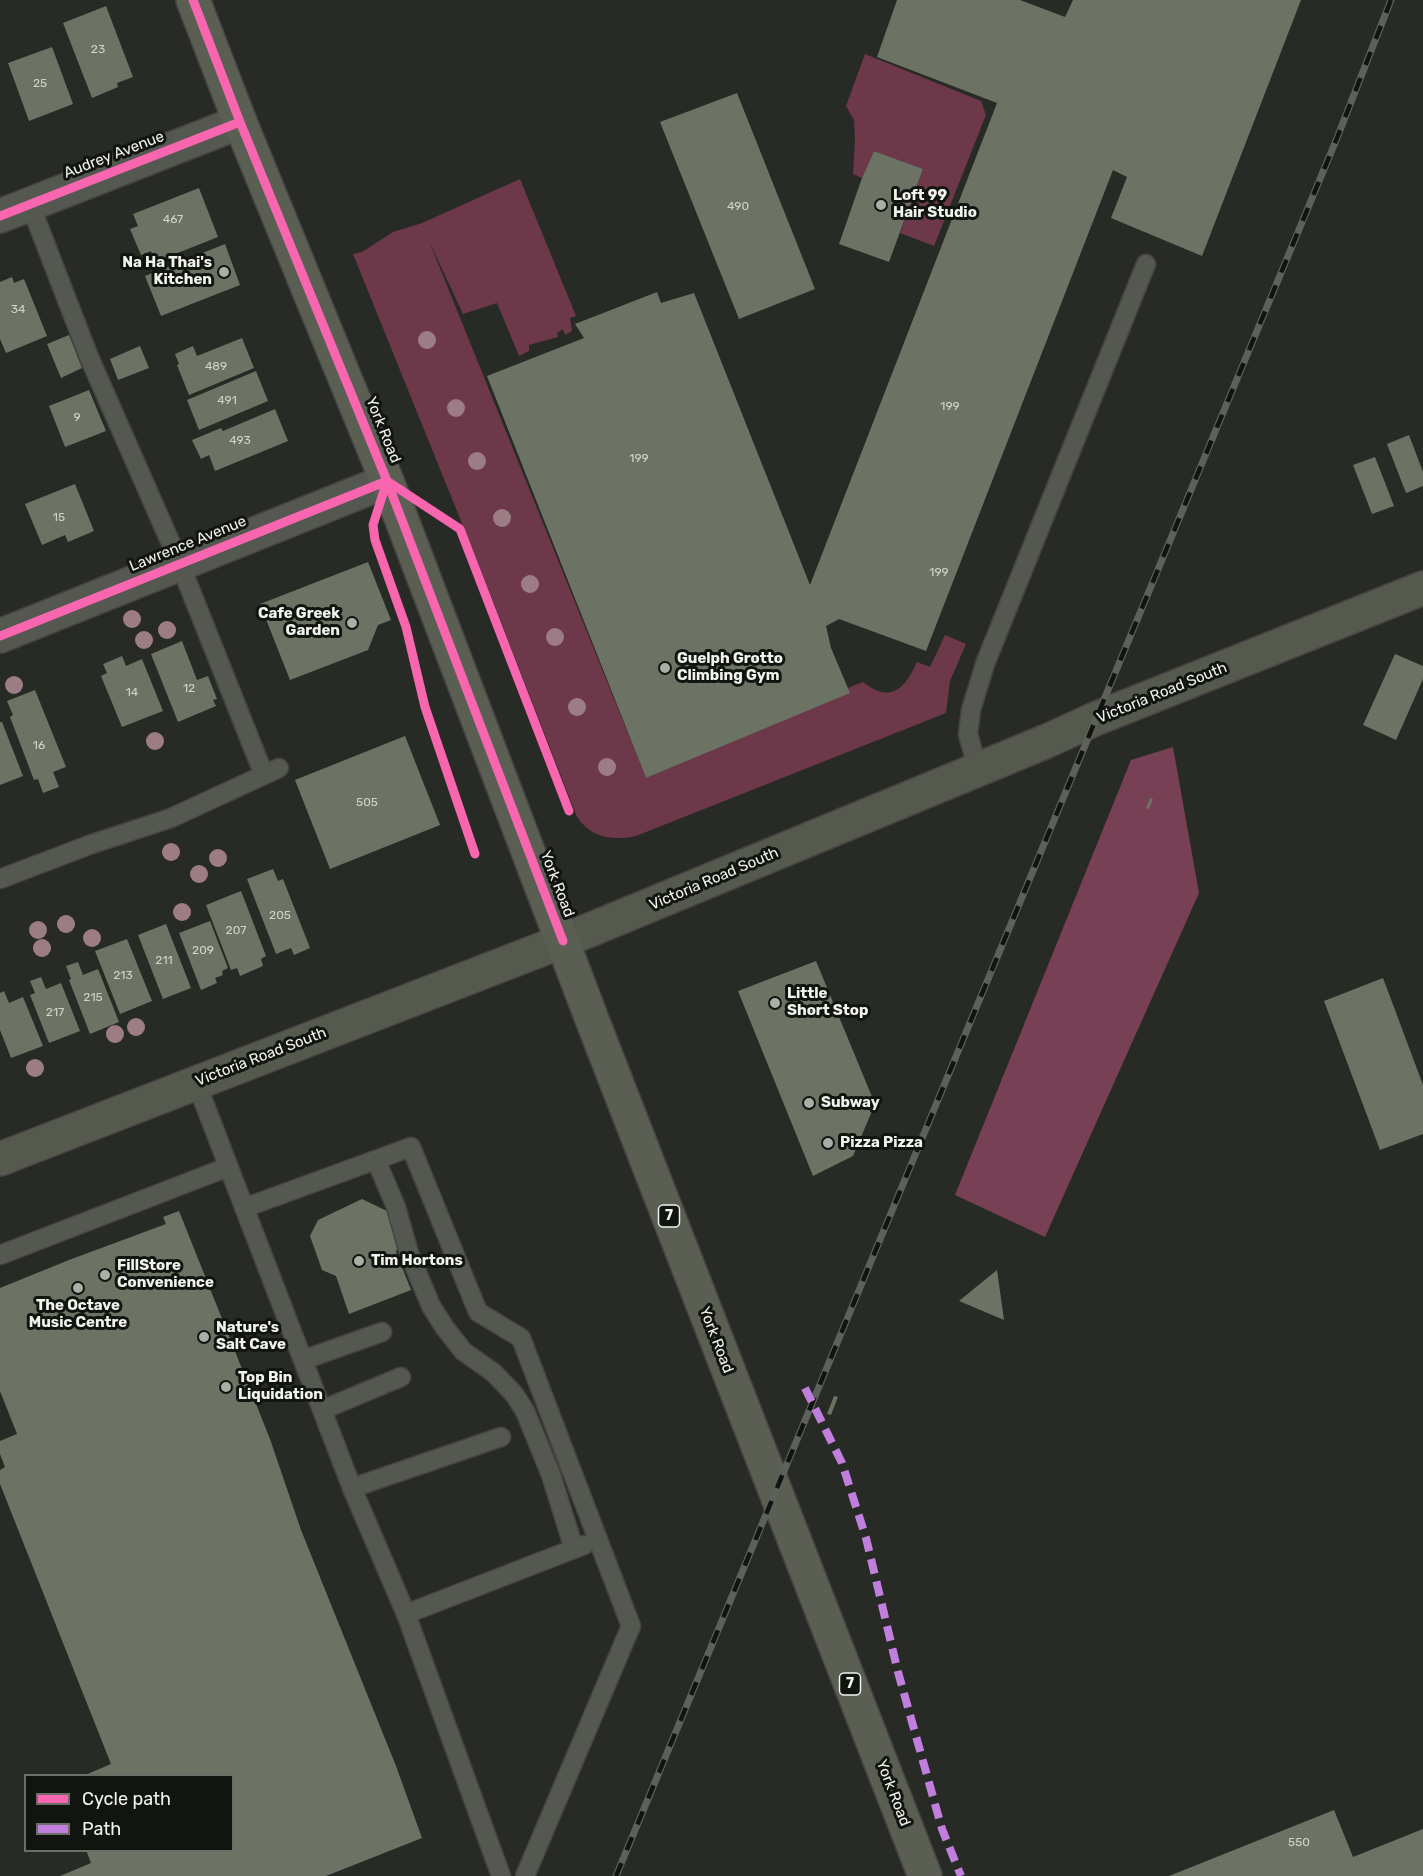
<!DOCTYPE html>
<html>
<head>
<meta charset="utf-8">
<style>
  body { margin:0 }
  #map { position:relative; width:1423px; height:1876px; overflow:hidden; background:#282a25; font-family:Rubik,sans-serif }
  canvas { display:block }
  .legend { position:absolute; left:24px; top:1774px; width:210px; height:78px; box-sizing:border-box; background:#121410; border:2px solid #6b6d68; margin:0; padding:8px 10px; list-style:none; font-size:18px; color:#f1f3ed }
  .legend li { display:flex; align-items:center; gap:12px; height:30px }
  .legend b { width:30px; border:2px solid #6b6d68 }
</style>
</head>
<body>
<div id="map">
<canvas width="1423" height="1876"></canvas>
<ul class="legend">
<li><b style="height:8px;background:#f766af"></b>Cycle path</li>
<li><b style="height:8px;background:#c07fdc"></b>Path</li>
</ul>
</div>
<script>
const ctx = document.querySelector('canvas').getContext('2d');
ctx.lineJoin = 'round';
function paint(path, color) {
  ctx.fillStyle = color;
  ctx.fill(path, 'evenodd');
}
function strokePath(path, color, width, dash) {
  ctx.strokeStyle = color;
  ctx.lineWidth = width;
  ctx.lineCap = dash ? 'butt' : 'round';
  ctx.setLineDash(dash || []);
  ctx.stroke(path);
}
function drawText(font, color, halo, rows, align = 'center') {
  ctx.font = font + ' Rubik,sans-serif';
  ctx.lineWidth = 6;
  ctx.setLineDash([]);
  ctx.textBaseline = 'middle';
  ctx.strokeStyle = halo;
  ctx.fillStyle = color;
  for (const [text, x, y, turn = 0] of rows) {
    ctx.save();
    ctx.translate(x, y);
    ctx.rotate((+turn || 0) * Math.PI / 180);
    ctx.textAlign = isNaN(turn) ? turn : align;
    if (halo) ctx.strokeText(text, 0, 0);
    ctx.fillText(text, 0, 0);
    ctx.restore();
  }
}
paint(new Path2D(`
  M 865,54 L 981,101 L 986,115 L 934,246 L 900,233 L 923,169 L 874,151 L 862,178 L 853,174 L 855,140 L 854,120 L 846,106 Z
  M 520,179 L 576,316 L 570,318 L 572,331 L 565,335 L 563,329 L 557,333 L 558,337 L 529,345 L 529,351 L 519,356 L 497,303 L 463,314 L 429,241 L 646,778 L 849,693 L 848,688 L 863,682 C 890,704 905,689 917,662 L 930,667 L 945,635 L 966,644 L 950,681 L 946,713 L 636,836 C 613,841 591,838 577,817 L 476,558 L 353,254 L 362,252 L 393,232 L 422,223 Z`), '#6d384a');
paint(new Path2D(`
  M 1173,747 L 1199,893 L 1045,1237 L 955,1195 L 1131,760 Z`), '#784054');
paint(new Path2D(`
  M 897,0 L 1020,0 L 1065,17 L 1073,0 L 1301,0 L 1202,256 L 1111,218 L 1127,177 L 1113,170 L 926,651 L 839,619 L 826,626 L 831,648 L 850,693 L 646,778 L 487,376 L 584,338 L 575,324 L 657,292 L 661,303 L 694,293 L 810,585 L 997,103 L 877,57 Z
  M 106,6 L 133,77 L 117,83 L 118,87 L 92,98 L 63,23 Z
  M 52,47 L 73,104 L 29,121 L 8,63 Z
  M 737,93 L 815,289 L 739,319 L 660,122 Z
  M 874,151 L 923,169 L 889,262 L 839,244 L 862,178 Z
  M 199,188 L 218,237 L 155,262 L 151,251 L 141,255 L 130,229 L 138,226 L 133,214 Z
  M 225,244 L 240,285 L 161,316 L 145,276 Z
  M 12,277 L 14,283 L 24,279 L 47,336 L 6,353 L 0,339 L 0,282 Z
  M 69,335 L 82,368 L 61,378 L 47,344 Z
  M 242,338 L 254,368 L 189,395 L 177,365 L 179,364 L 175,354 L 193,346 L 197,356 Z
  M 140,346 L 149,368 L 118,380 L 110,359 Z
  M 256,371 L 268,401 L 199,430 L 187,400 Z
  M 89,390 L 106,431 L 65,447 L 49,406 Z
  M 275,409 L 288,441 L 215,471 L 209,455 L 201,459 L 192,440 L 221,428 L 223,431 Z
  M 1409,435 L 1423,472 L 1423,486 L 1406,493 L 1387,444 Z
  M 1375,457 L 1394,506 L 1372,514 L 1353,465 Z
  M 75,484 L 94,531 L 68,542 L 65,535 L 42,545 L 25,504 Z
  M 368,562 L 391,620 L 378,625 L 368,650 L 290,680 L 260,604 Z
  M 182,641 L 197,680 L 208,676 L 217,699 L 213,700 L 216,706 L 178,722 L 151,654 Z
  M 1395,654 L 1423,666 L 1423,679 L 1396,740 L 1363,725 Z
  M 122,656 L 126,666 L 142,659 L 163,711 L 122,727 L 101,676 L 107,673 L 103,664 Z
  M 35,690 L 66,767 L 53,772 L 59,787 L 43,793 L 38,779 L 34,780 L 10,717 L 13,715 L 7,701 Z
  M 0,722 L 2,722 L 23,776 L 0,785 Z
  M 405,736 L 440,825 L 330,869 L 295,780 Z
  M 1150,798 L 1153,799 L 1149,809 L 1146,808 Z
  M 273,869 L 278,881 L 283,879 L 310,948 L 294,955 L 291,948 L 276,954 L 247,879 Z
  M 241,891 L 266,956 L 261,959 L 263,966 L 240,976 L 237,968 L 231,970 L 206,905 Z
  M 210,921 L 228,968 L 222,971 L 223,975 L 215,978 L 217,983 L 201,990 L 179,933 Z
  M 166,924 L 191,988 L 163,999 L 138,935 Z
  M 127,939 L 152,1001 L 120,1014 L 95,951 Z
  M 816,961 L 875,1104 L 853,1156 L 813,1176 L 738,991 Z
  M 78,962 L 83,975 L 98,969 L 119,1022 L 90,1034 L 69,980 L 71,979 L 66,966 Z
  M 41,977 L 46,989 L 61,983 L 80,1031 L 49,1043 L 30,995 L 35,993 L 30,981 Z
  M 1383,978 L 1423,1085 L 1423,1134 L 1380,1150 L 1324,1001 Z
  M 4,991 L 9,1003 L 23,997 L 43,1046 L 11,1058 L 0,1030 L 0,993 Z
  M 362,1199 L 387,1211 L 400,1242 L 396,1252 L 411,1290 L 349,1314 L 336,1276 L 322,1270 L 310,1236 L 318,1220 Z
  M 179,1211 L 270,1439 L 301,1530 L 396,1766 L 422,1838 L 326,1876 L 60,1876 L 91,1863 L 86,1850 L 232,1850 L 232,1776 L 83,1776 L 111,1764 L 0,1484 L 0,1470 L 5,1467 L 0,1454 L 0,1441 L 17,1434 L 0,1391 L 0,1288 L 69,1260 L 166,1224 L 163,1217 Z
  M 997,1270 L 1004,1320 L 959,1301 Z
  M 834,1396 L 838,1397 L 831,1415 L 827,1414 Z
  M 1334,1810 L 1353,1857 L 1423,1829 L 1423,1876 L 1169,1876 Z`), '#6d7364');
const service = new Path2D(`
  M 30,204 L 89,357 L 180,564 L 264,775
  M 978,770 L 968,734 L 971,710 L 985,664 L 1146,264
  M 0,879 L 89,845 L 171,818 L 279,768
  M 196,1082 L 352,1488 L 406,1614 L 501,1876
  M 376,1160 L 396,1207 L 409,1253 L 431,1306 L 445,1328 L 463,1351 L 494,1373 L 514,1394 L 525,1411 L 551,1475 L 574,1549
  M 244,1208 L 411,1147 L 478,1312 L 521,1338 L 631,1626 L 525,1876
  M 0,1255 L 228,1167
  M 303,1360 L 382,1332
  M 322,1410 L 401,1377
  M 352,1488 L 501,1437
  M 406,1614 L 584,1545`);
const minor = new Path2D(`
  M 0,216 L 240,122
  M 0,636 L 387,481`);
const secondary = new Path2D(`
  M 0,1159 L 563,941 L 1047,741 L 1095,719 L 1423,588`);
const primary = new Path2D(`
  M 193,0 L 240,122 L 387,481 L 593,1022 L 925,1876`);
strokePath(service, '#444542', 21);
strokePath(minor, '#444542', 36);
strokePath(secondary, '#444542', 36);
strokePath(primary, '#444542', 36);
strokePath(service, '#555850', 18);
strokePath(minor, '#555850', 33);
strokePath(secondary, '#55594e', 33);
strokePath(primary, '#5a5e53', 33);
const rail = new Path2D(`
  M 616,1876 L 1337,138 L 1391,0`);
strokePath(rail, '#5e605b', 7);
strokePath(rail, '#121410', 4.5, [14]);
strokePath(new Path2D(`
  M 805,1388 L 842,1463 L 866,1538 L 898,1672 L 942,1829 L 961,1876`), '#c07fdc', 8, [15, 8]);
strokePath(new Path2D(`
  M 193,0 L 240,122 L 387,481 L 563,941
  M 0,216 L 240,122
  M 387,481 L 373,525 L 375,540 L 406,627 L 425,707 L 475,854
  M 387,481 L 460,529 L 569,811
  M 0,636 L 387,481`), '#f766af', 9);
ctx.fillStyle = '#9d7d85';
for (const [x, y] of [
  [427,340],
  [456,408],
  [477,461],
  [502,518],
  [530,584],
  [132,619],
  [167,630],
  [555,637],
  [144,640],
  [14,685],
  [577,707],
  [155,741],
  [607,767],
  [171,852],
  [218,858],
  [199,874],
  [182,912],
  [66,924],
  [38,930],
  [92,938],
  [42,948],
  [136,1027],
  [115,1034],
  [35,1068]
]) {
  ctx.beginPath();
  ctx.arc(x, y, 9, 0, 2 * Math.PI);
  ctx.fill();
}
for (const [x, y, r, color] of [
  [881,205,6,"#abada7"],
  [224,272,6,"#abada7"],
  [352,623,6,"#abada7"],
  [665,668,6,"#abada7"],
  [775,1003,6,"#abada7"],
  [809,1103,6,"#abada7"],
  [828,1143,6,"#abada7"],
  [359,1261,6,"#abada7"],
  [105,1275,6,"#abada7"],
  [78,1288,6,"#abada7"],
  [204,1337,6,"#abada7"],
  [226,1387,6,"#abada7"]
]) {
  const dot = new Path2D();
  dot.arc(x, y, r, 0, 2 * Math.PI);
  ctx.fillStyle = color;
  ctx.fill(dot);
  strokePath(dot, '#121410', 2);
}
drawText('12px', '#d0d3cb', null, [
  ["23",98,50],
  ["25",40,84],
  ["490",738,207],
  ["467",173,220],
  ["34",18,310],
  ["489",216,367],
  ["491",227,401],
  ["199",950,407],
  ["9",77,418],
  ["493",240,441],
  ["199",639,459],
  ["15",59,518],
  ["199",939,573],
  ["12",189,689],
  ["14",132,693],
  ["16",39,746],
  ["505",367,803],
  ["205",280,916],
  ["207",236,931],
  ["209",203,951],
  ["211",164,961],
  ["213",123,976],
  ["215",93,998],
  ["217",55,1013],
  ["550",1299,1843]
]);
for (const [x, y, w] of [
  [669,1216,21],
  [850,1684,21]
]) {
  const box = new Path2D();
  box.roundRect(x - w / 2, y - 11, w, 22, 4.5);
  ctx.fillStyle = '#121410';
  ctx.fill(box);
  strokePath(box, '#f1f3ed', 1.5);
}
drawText('bold 14px', '#f1f3ed', null, [
  ["7",669,1216],
  ["7",850,1684]
]);
drawText('15px', '#f1f3ed', '#121410', [
  ["Audrey Avenue",114,155,-21],
  ["York Road",383,430,68],
  ["Lawrence Avenue",188,544,-22],
  ["Victoria Road South",1162,693,-22],
  ["Victoria Road South",714,879,-23],
  ["York Road",557,884,69],
  ["Victoria Road South",261,1057,-21],
  ["York Road",716,1340,69],
  ["York Road",893,1793,69]
]);
drawText('bold 15px', '#f1f3ed', '#121410', [
  ["Loft 99",893,196],
  ["Hair Studio",893,213],
  ["Na Ha Thai's",212,263,"right"],
  ["Kitchen",212,280,"right"],
  ["Cafe Greek",340,614,"right"],
  ["Garden",340,631,"right"],
  ["Guelph Grotto",677,659],
  ["Climbing Gym",677,676],
  ["Little",787,994],
  ["Short Stop",787,1011],
  ["Subway",821,1103],
  ["Pizza Pizza",840,1143],
  ["Tim Hortons",371,1261],
  ["FillStore",117,1266],
  ["Convenience",117,1283],
  ["The Octave",78,1306,"center"],
  ["Music Centre",78,1323,"center"],
  ["Nature's",216,1328],
  ["Salt Cave",216,1345],
  ["Top Bin",238,1378],
  ["Liquidation",238,1395]
], 'left');
</script>
</body>
</html>
